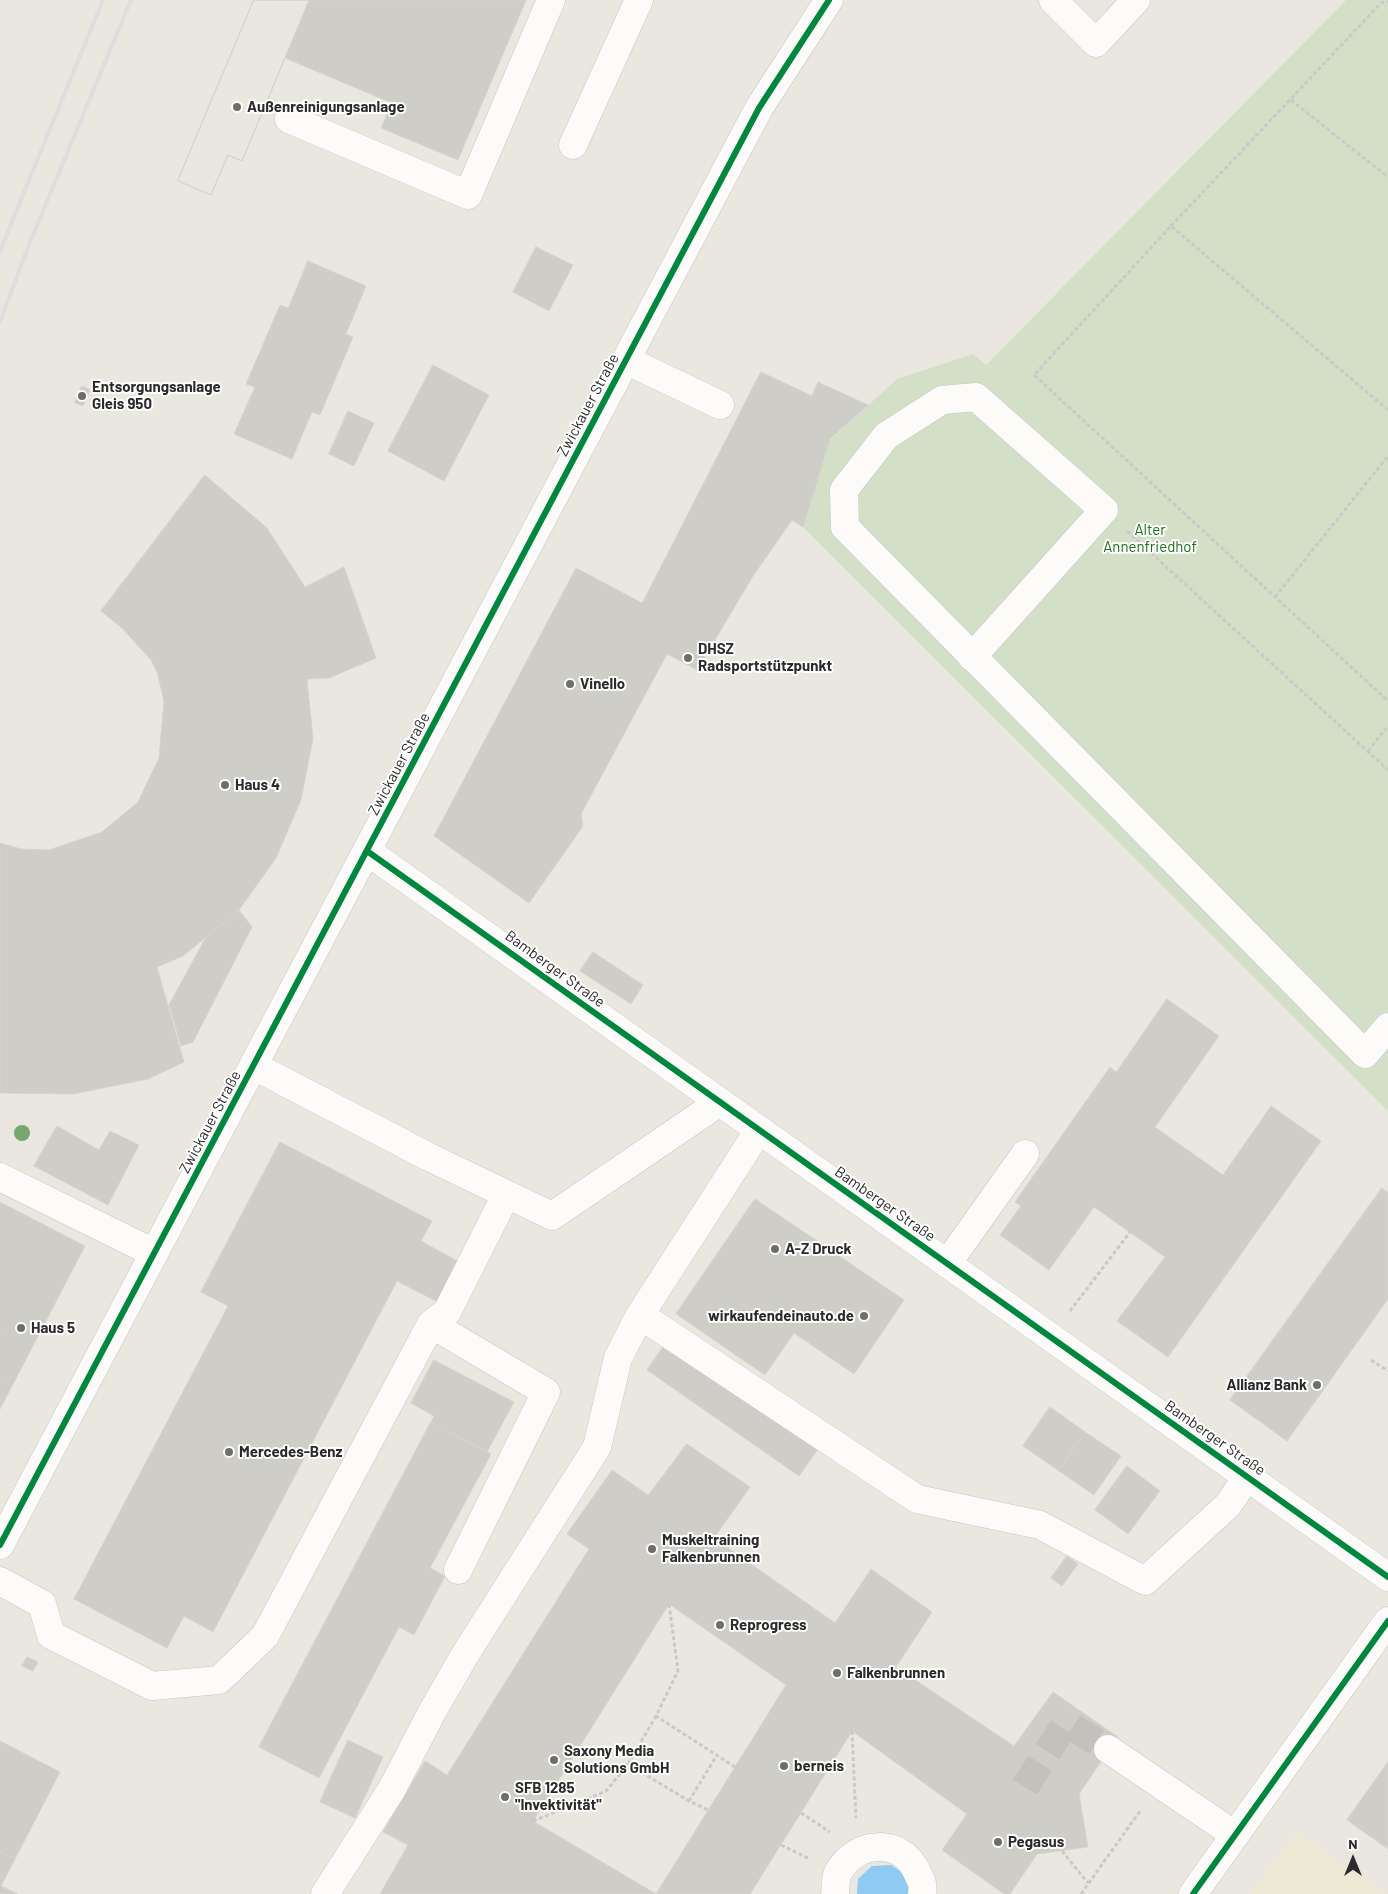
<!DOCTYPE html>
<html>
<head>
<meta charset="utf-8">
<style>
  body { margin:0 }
  #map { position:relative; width:1388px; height:1894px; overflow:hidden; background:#eae7e0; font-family:Barlow,sans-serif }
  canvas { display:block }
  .north { position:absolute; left:1328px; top:1834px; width:50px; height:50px; -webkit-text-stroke:4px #fff; paint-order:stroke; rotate:0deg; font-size:14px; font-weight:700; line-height:20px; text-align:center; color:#2b2b2b }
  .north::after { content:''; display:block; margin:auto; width:18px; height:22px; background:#2b2b2b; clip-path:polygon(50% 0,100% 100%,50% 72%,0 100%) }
</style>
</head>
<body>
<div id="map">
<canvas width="1388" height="1894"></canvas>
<div class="north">N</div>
</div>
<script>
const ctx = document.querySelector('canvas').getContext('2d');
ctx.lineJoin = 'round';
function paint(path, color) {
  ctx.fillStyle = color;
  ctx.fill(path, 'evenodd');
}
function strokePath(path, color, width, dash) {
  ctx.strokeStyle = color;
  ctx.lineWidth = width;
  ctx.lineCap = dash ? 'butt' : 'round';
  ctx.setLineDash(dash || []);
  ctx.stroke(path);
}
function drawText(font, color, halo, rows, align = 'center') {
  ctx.font = font + ' Barlow,sans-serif';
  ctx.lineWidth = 4;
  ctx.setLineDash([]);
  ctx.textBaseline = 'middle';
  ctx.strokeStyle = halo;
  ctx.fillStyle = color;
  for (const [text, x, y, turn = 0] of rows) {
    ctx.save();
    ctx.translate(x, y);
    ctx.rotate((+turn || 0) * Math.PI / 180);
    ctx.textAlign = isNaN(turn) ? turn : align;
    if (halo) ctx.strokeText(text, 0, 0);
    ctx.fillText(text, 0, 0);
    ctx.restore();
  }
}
paint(new Path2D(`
  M 1296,1833 L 1385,1894 L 1252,1894 Z`), '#eee9d4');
paint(new Path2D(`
  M 1346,0 L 1388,0 L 1388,1111 L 803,527 L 828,442 L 897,379 L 973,354 L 986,365 Z`), '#d3e0c7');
paint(new Path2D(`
  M 891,1865 L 903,1873 L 910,1891 L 909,1894 L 857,1894 L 858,1879 L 872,1866 Z`), '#8ecaf2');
const building = new Path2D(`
  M 254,0 L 526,0 L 458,160 L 381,128 L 392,103 L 285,58 L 242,161 L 228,155 L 211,195 L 178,181 Z
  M 254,0 L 309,0 L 242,161 L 228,155 L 211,195 L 178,181 Z
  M 536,247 L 573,265 L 549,311 L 513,292 Z
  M 308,261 L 366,286 L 346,334 L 353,337 L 320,415 L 312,412 L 292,459 L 234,434 L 255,387 L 246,384 L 280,305 L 288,308 Z
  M 433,365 L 489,395 L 444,481 L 388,451 Z
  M 761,372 L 812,396 L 818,382 L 868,405 L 830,439 L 803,527 L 792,520 L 753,576 L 697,670 L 667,654 L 581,814 L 583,826 L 529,903 L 434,836 L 576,568 L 642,603 Z
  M 82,386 L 90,390 L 83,406 L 75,403 Z
  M 348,411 L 374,423 L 354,466 L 329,454 Z
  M 205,475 L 267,528 L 305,587 L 344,567 L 376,658 L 329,678 L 307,679 L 313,739 L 301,800 L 276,858 L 239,910 L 183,956 L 157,967 L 184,1062 L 148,1079 L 73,1094 L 0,1093 L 0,843 L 21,849 L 49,850 L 102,832 L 138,802 L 159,758 L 164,701 L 157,672 L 151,660 L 122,628 L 101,611 Z
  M 239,910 L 252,927 L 193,1042 L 181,1046 L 169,1005 L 206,937 Z
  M 593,952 L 643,985 L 631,1004 L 580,971 Z
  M 1167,999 L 1219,1036 L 1155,1127 L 1223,1175 L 1271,1106 L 1321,1141 L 1168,1357 L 1117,1321 L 1165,1257 L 1094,1207 L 1049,1270 L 1000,1235 L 1021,1206 L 1015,1202 L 1110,1067 L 1116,1072 Z
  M 57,1126 L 99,1150 L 110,1131 L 139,1145 L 108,1205 L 34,1166 Z
  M 280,1142 L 432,1221 L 421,1241 L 459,1262 L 438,1302 L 397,1281 L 213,1632 L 184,1616 L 167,1648 L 74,1599 L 228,1306 L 201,1292 Z
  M 1382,1188 L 1388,1193 L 1388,1299 L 1287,1441 L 1230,1400 Z
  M 755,1199 L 904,1300 L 854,1374 L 794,1333 L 765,1375 L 676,1314 Z
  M 0,1202 L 85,1246 L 0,1409 Z
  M 666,1343 L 818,1449 L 799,1476 L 647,1370 Z
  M 434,1360 L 514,1402 L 487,1452 L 431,1422 L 434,1416 L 411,1403 Z
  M 1050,1407 L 1085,1432 L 1059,1471 L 1023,1446 Z
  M 431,1422 L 491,1454 L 430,1568 L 445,1576 L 414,1635 L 399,1627 L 319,1778 L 259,1747 Z
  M 1085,1432 L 1121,1456 L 1094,1495 L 1059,1471 Z
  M 687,1444 L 750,1487 L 714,1538 L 835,1623 L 871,1569 L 932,1612 L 896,1667 L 1014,1746 L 1053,1692 L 1118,1737 L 1079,1794 L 1088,1847 L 1037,1854 L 1010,1894 L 1004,1894 L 942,1850 L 967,1814 L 852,1731 L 750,1894 L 656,1894 L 786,1685 L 669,1604 L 533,1821 L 656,1894 L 380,1894 L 408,1845 L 383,1832 L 425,1761 L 447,1775 L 589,1549 L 567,1534 L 612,1470 L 648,1495 Z
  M 1127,1466 L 1160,1491 L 1128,1534 L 1095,1510 Z
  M 1067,1556 L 1078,1564 L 1062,1586 L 1051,1578 Z
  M 27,1657 L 38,1662 L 33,1671 L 22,1666 Z
  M 348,1740 L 383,1757 L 355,1818 L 320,1802 Z
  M 0,1741 L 60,1772 L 15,1859 L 0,1851 Z
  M 1388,1762 L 1388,1849 L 1347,1820 Z
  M 0,1851 L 15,1859 L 1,1886 L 18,1894 L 0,1894 Z`);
paint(building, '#cecdc7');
strokePath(building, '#d5d3cc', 1);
strokePath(new Path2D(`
  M 1025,1787 L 1066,1723 L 1108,1749`), '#c4c1bc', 28, [28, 14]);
const minor = new Path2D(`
  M 1053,0 L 1096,43 L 1136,0
  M 289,119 L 468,195 L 551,0
  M 573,145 L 639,0
  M 626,360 L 720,405
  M 972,657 L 1104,510 L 976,397 L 942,400 L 886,436 L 844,490 L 845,527 L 1365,1054 L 1388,1027
  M 367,851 L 1388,1577
  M 254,1066 L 429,1157 L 552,1216 L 720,1102
  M 0,1177 L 154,1253
  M 947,1264 L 1025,1154
  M 640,1315 L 917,1499 L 1040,1525 L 1145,1581 L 1228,1505 L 1247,1477
  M 431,1324 L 546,1392 L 458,1570
  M 0,1545 L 759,108 L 829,0
  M 0,1581 L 42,1604 L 51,1635 L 152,1686 L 219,1680 L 265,1636 L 431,1324 L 447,1312 L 506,1195
  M 1108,1749 L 1235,1835
  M 325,1894 L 392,1789 L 432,1712 L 466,1653 L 597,1447 L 618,1358 L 640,1315 L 759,1130
  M 835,1894 C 836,1887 835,1876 839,1871 C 857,1840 902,1838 917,1872 C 921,1880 924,1885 922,1894
  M 1193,1894 L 1388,1621`);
strokePath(minor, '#c7c6c6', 29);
strokePath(new Path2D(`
  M 1291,100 L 1388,177
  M 1171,226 L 1381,3 L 1388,1
  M 1388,410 L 1171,226 L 1034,375 L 1388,701
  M 1127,531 L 1388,770
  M 1275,597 L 1388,456
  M 1368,751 L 1388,726
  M 1070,1311 L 1130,1232
  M 1371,1360 L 1388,1371
  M 669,1604 L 678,1671 L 656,1716 L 735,1767
  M 852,1731 L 856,1818
  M 628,1764 L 656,1716
  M 689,1801 L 717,1755
  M 801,1813 L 830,1832
  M 533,1821 L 606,1791 L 628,1764 L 689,1801 L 708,1810
  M 781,1845 L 810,1859
  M 1062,1851 L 1088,1883
  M 1081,1894 L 1140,1811`), '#cac9c8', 3, [4, 2.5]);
strokePath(minor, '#fcfbfa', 28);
strokePath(new Path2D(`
  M 0,251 L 103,0
  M 0,322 L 28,247 L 131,0`), '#dddedf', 4);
strokePath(new Path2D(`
  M 367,851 L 1388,1577
  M 0,1545 L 759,108 L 829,0
  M 1193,1894 L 1388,1621`), '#00873e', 6);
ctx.fillStyle = '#78a670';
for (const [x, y] of [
  [22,1133]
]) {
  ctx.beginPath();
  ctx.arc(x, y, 8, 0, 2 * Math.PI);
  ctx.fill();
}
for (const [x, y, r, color] of [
  [237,107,5,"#6e6d6a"],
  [82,396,5,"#6e6d6a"],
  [688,658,5,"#6e6d6a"],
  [570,684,5,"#6e6d6a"],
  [225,785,5,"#6e6d6a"],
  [775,1249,5,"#6e6d6a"],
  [864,1316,5,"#6e6d6a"],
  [21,1328,5,"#6e6d6a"],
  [1317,1385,5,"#6e6d6a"],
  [229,1452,5,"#6e6d6a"],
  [652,1549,5,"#6e6d6a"],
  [720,1625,5,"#6e6d6a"],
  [837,1673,5,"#6e6d6a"],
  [554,1760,5,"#6e6d6a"],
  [784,1766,5,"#6e6d6a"],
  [505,1797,5,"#6e6d6a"],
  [998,1842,5,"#6e6d6a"]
]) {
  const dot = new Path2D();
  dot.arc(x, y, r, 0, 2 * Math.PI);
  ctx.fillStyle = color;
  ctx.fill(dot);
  strokePath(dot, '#fff', 2);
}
drawText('bold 15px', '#2b2b2b', '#fff', [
  ["Außenreinigungsanlage",247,107],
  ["Entsorgungsanlage",92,387],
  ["Gleis 950",92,404],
  ["DHSZ",698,649],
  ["Radsportstützpunkt",698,666],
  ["Vinello",580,684],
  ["Haus 4",235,785],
  ["A-Z Druck",785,1249],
  ["wirkaufendeinauto.de",854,1316,"right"],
  ["Haus 5",31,1328],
  ["Allianz Bank",1307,1385,"right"],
  ["Mercedes-Benz",239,1452],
  ["Muskeltraining",662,1540],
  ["Falkenbrunnen",662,1557],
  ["Reprogress",730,1625],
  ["Falkenbrunnen",847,1673],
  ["Saxony Media",564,1751],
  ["Solutions GmbH",564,1768],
  ["berneis",794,1766],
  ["SFB 1285",515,1788],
  ["\"Invektivität\"",515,1805],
  ["Pegasus",1008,1842]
], 'left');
drawText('15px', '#2b2b2b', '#fff', [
  ["Zwickauer Straße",588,405,-62],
  ["Zwickauer Straße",399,764,-62],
  ["Bamberger Straße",555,969,36],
  ["Zwickauer Straße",210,1122,-62],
  ["Bamberger Straße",885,1204,35],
  ["Bamberger Straße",1215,1438,35]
]);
drawText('15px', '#1a7014', '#fff', [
  ["Alter",1150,530],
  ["Annenfriedhof",1150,547]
]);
</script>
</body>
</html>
